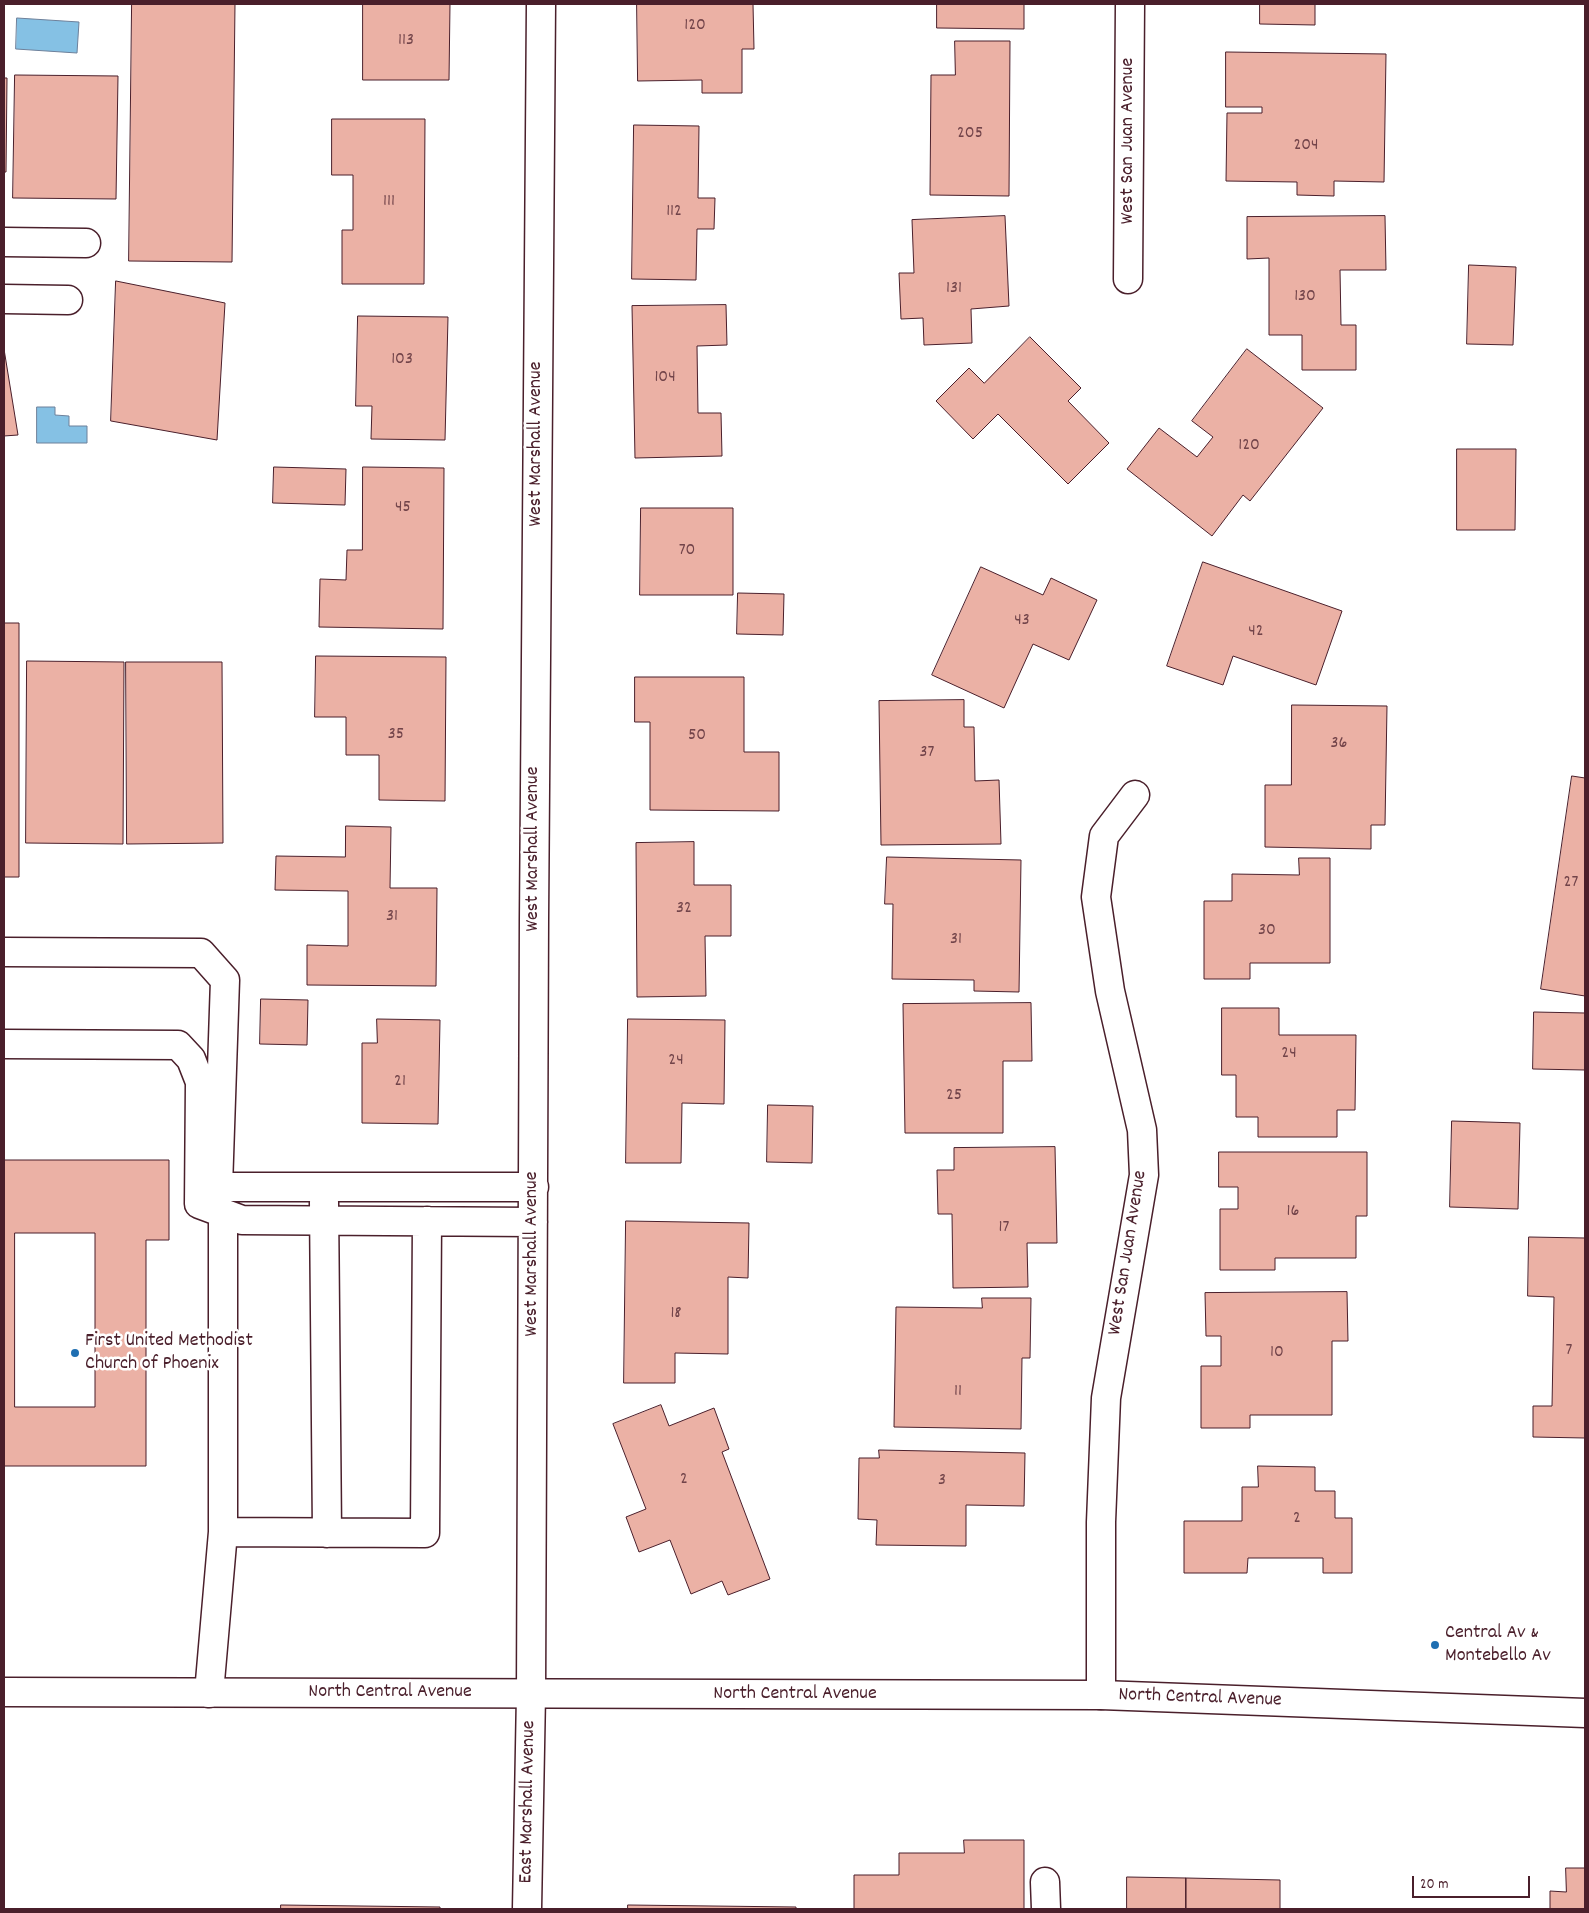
<!DOCTYPE html>
<html>
<head>
<meta charset="utf-8">
<style>
  body { margin:0 }
  #map { position:relative; width:1589px; height:1913px; overflow:hidden; background:#fff; font-family:Dekko,sans-serif }
  canvas { display:block }
  .frame { position:absolute; inset:0; border:5px solid #4a1f2b; pointer-events:none }
  .scale { position:absolute; left:1412px; top:1876px; width:118px; height:22px; box-sizing:border-box; border:2px solid #4a1f2b; border-top:0; padding-left:6px; font-size:15px; line-height:18px; white-space:nowrap; color:#4a1f2b; -webkit-text-stroke:4px #fff; paint-order:stroke }
</style>
</head>
<body>
<div id="map">
<canvas width="1589" height="1913"></canvas>
<div class="frame"></div>
<div class="scale">20 m</div>
</div>
<script>
const ctx = document.querySelector('canvas').getContext('2d');
ctx.lineJoin = 'round';
function paint(path, color) {
  ctx.fillStyle = color;
  ctx.fill(path, 'evenodd');
}
function strokePath(path, color, width, dash) {
  ctx.strokeStyle = color;
  ctx.lineWidth = width;
  ctx.lineCap = dash ? 'butt' : 'round';
  ctx.setLineDash(dash || []);
  ctx.stroke(path);
}
function drawText(font, color, halo, rows, align = 'center') {
  ctx.font = font + ' Dekko,sans-serif';
  ctx.lineWidth = 5;
  ctx.setLineDash([]);
  ctx.textBaseline = 'middle';
  ctx.strokeStyle = halo;
  ctx.fillStyle = color;
  for (const [text, x, y, turn = 0] of rows) {
    ctx.save();
    ctx.translate(x, y);
    ctx.rotate((+turn || 0) * Math.PI / 180);
    ctx.textAlign = isNaN(turn) ? turn : align;
    if (halo) ctx.strokeText(text, 0, 0);
    ctx.fillText(text, 0, 0);
    ctx.restore();
  }
}
const water = new Path2D(`
  M 17,18 L 79,22 L 77,53 L 16,49 Z
  M 37,407 L 55,407 L 55,415 L 69,416 L 69,426 L 87,426 L 87,443 L 37,443 Z`);
paint(water, '#85c1e4');
strokePath(water, '#6d809a', 1);
const building = new Path2D(`
  M 132,4 L 235,4 L 232,262 L 129,261 Z
  M 363,4 L 450,4 L 449,80 L 363,80 Z
  M 637,4 L 753,4 L 754,49 L 742,49 L 742,93 L 702,93 L 702,80 L 638,81 Z
  M 937,4 L 1024,4 L 1024,29 L 937,28 Z
  M 1260,4 L 1315,4 L 1315,25 L 1260,24 Z
  M 955,41 L 1010,41 L 1009,196 L 930,195 L 931,75 L 955,75 Z
  M 1226,52 L 1386,54 L 1384,182 L 1334,181 L 1334,196 L 1297,195 L 1297,182 L 1226,181 L 1227,113 L 1262,113 L 1262,107 L 1226,107 Z
  M 15,75 L 118,76 L 116,199 L 13,198 Z
  M 4,78 L 7,78 L 6,172 L 4,172 Z
  M 332,119 L 425,119 L 424,284 L 342,284 L 342,230 L 353,230 L 353,175 L 332,175 Z
  M 634,125 L 699,126 L 698,198 L 715,198 L 714,229 L 697,229 L 696,280 L 632,279 Z
  M 1005,216 L 1009,306 L 971,309 L 972,343 L 924,345 L 923,318 L 901,319 L 899,273 L 914,273 L 912,220 Z
  M 1385,216 L 1386,270 L 1340,270 L 1341,325 L 1356,325 L 1356,370 L 1302,370 L 1302,335 L 1269,335 L 1269,258 L 1247,259 L 1247,217 Z
  M 1469,265 L 1516,267 L 1513,345 L 1467,344 Z
  M 116,281 L 225,303 L 217,440 L 111,421 Z
  M 726,305 L 727,345 L 697,346 L 698,413 L 721,413 L 722,456 L 635,458 L 632,306 Z
  M 358,316 L 448,317 L 445,440 L 371,439 L 372,406 L 356,406 Z
  M 1030,337 L 1081,388 L 1068,401 L 1109,443 L 1068,484 L 998,414 L 973,439 L 936,401 L 969,368 L 984,383 Z
  M 4,349 L 18,435 L 4,436 Z
  M 1247,349 L 1323,408 L 1250,501 L 1243,495 L 1212,536 L 1127,469 L 1159,428 L 1197,457 L 1213,437 L 1192,421 Z
  M 1457,449 L 1516,449 L 1515,530 L 1457,530 Z
  M 274,467 L 346,469 L 345,505 L 273,503 Z
  M 363,467 L 444,468 L 443,629 L 319,627 L 320,579 L 346,580 L 347,550 L 362,550 Z
  M 641,508 L 733,508 L 733,595 L 640,595 Z
  M 1203,562 L 1342,611 L 1316,685 L 1233,656 L 1223,685 L 1167,666 Z
  M 981,567 L 1043,595 L 1051,578 L 1097,600 L 1069,660 L 1033,644 L 1004,708 L 932,675 Z
  M 738,593 L 784,594 L 783,635 L 737,634 Z
  M 4,623 L 19,623 L 19,877 L 4,877 Z
  M 316,656 L 446,657 L 445,801 L 379,800 L 379,755 L 346,755 L 346,717 L 315,717 Z
  M 27,661 L 124,662 L 123,844 L 26,843 Z
  M 126,662 L 222,662 L 223,843 L 127,844 Z
  M 635,677 L 744,677 L 744,752 L 779,752 L 779,811 L 650,810 L 650,722 L 635,722 Z
  M 964,700 L 964,727 L 974,727 L 975,781 L 999,780 L 1001,844 L 881,845 L 879,701 Z
  M 1292,705 L 1387,706 L 1385,825 L 1371,825 L 1371,849 L 1265,847 L 1265,785 L 1291,785 Z
  M 1572,776 L 1585,778 L 1585,996 L 1541,989 Z
  M 346,826 L 391,827 L 390,888 L 437,888 L 436,986 L 307,985 L 307,945 L 348,946 L 348,891 L 275,890 L 276,856 L 345,857 Z
  M 694,842 L 694,885 L 731,885 L 731,936 L 705,936 L 706,996 L 637,997 L 636,843 Z
  M 887,857 L 1021,860 L 1019,992 L 974,991 L 974,980 L 892,979 L 893,904 L 885,904 Z
  M 1299,858 L 1330,858 L 1330,963 L 1250,963 L 1250,979 L 1204,979 L 1204,901 L 1232,901 L 1232,874 L 1299,875 Z
  M 261,999 L 308,1000 L 307,1045 L 260,1044 Z
  M 1031,1003 L 1032,1061 L 1003,1061 L 1003,1133 L 905,1133 L 903,1004 Z
  M 1222,1008 L 1279,1008 L 1279,1035 L 1356,1035 L 1355,1110 L 1337,1110 L 1337,1137 L 1258,1137 L 1258,1117 L 1236,1117 L 1236,1075 L 1222,1075 Z
  M 1534,1012 L 1585,1013 L 1585,1070 L 1533,1069 Z
  M 377,1019 L 440,1020 L 438,1124 L 362,1123 L 362,1043 L 377,1043 Z
  M 628,1019 L 725,1020 L 724,1104 L 682,1103 L 681,1163 L 626,1163 Z
  M 768,1105 L 813,1106 L 812,1163 L 767,1162 Z
  M 1452,1121 L 1520,1123 L 1518,1209 L 1450,1207 Z
  M 1055,1147 L 1057,1243 L 1027,1243 L 1028,1287 L 953,1288 L 952,1214 L 938,1214 L 937,1170 L 954,1170 L 954,1148 Z
  M 1219,1152 L 1367,1152 L 1367,1216 L 1356,1216 L 1356,1258 L 1275,1258 L 1275,1270 L 1220,1270 L 1220,1209 L 1238,1209 L 1238,1187 L 1219,1187 Z
  M 4,1160 L 169,1160 L 169,1240 L 146,1240 L 146,1466 L 4,1466 ZM 15,1233 L 95,1233 L 95,1407 L 15,1407 Z
  M 626,1221 L 749,1223 L 748,1278 L 728,1277 L 728,1354 L 675,1353 L 675,1383 L 624,1383 Z
  M 1529,1237 L 1585,1238 L 1585,1438 L 1533,1437 L 1533,1406 L 1552,1406 L 1554,1297 L 1528,1296 Z
  M 1347,1292 L 1348,1341 L 1332,1341 L 1332,1415 L 1250,1415 L 1250,1428 L 1201,1428 L 1201,1366 L 1221,1366 L 1221,1336 L 1206,1336 L 1205,1293 Z
  M 982,1298 L 1031,1298 L 1030,1358 L 1022,1358 L 1021,1429 L 894,1427 L 896,1307 L 982,1308 Z
  M 661,1405 L 669,1426 L 714,1408 L 729,1449 L 722,1452 L 770,1579 L 728,1595 L 722,1581 L 691,1594 L 670,1540 L 639,1552 L 626,1517 L 646,1509 L 613,1424 Z
  M 879,1450 L 1025,1453 L 1024,1506 L 966,1505 L 966,1546 L 876,1545 L 877,1520 L 858,1519 L 859,1458 L 879,1458 Z
  M 1258,1466 L 1315,1467 L 1315,1491 L 1335,1491 L 1335,1518 L 1352,1518 L 1352,1573 L 1323,1573 L 1323,1558 L 1248,1558 L 1247,1573 L 1184,1573 L 1184,1521 L 1242,1521 L 1242,1487 L 1258,1487 Z
  M 964,1840 L 1024,1840 L 1024,1909 L 854,1909 L 854,1875 L 899,1875 L 899,1853 L 964,1853 Z
  M 1566,1868 L 1585,1868 L 1585,1909 L 1550,1909 L 1550,1891 L 1566,1892 Z
  M 1127,1877 L 1186,1878 L 1186,1909 L 1127,1909 Z
  M 1186,1878 L 1280,1880 L 1280,1909 L 1186,1909 Z
  M 281,1905 L 440,1907 L 440,1909 L 281,1909 Z
  M 628,1905 L 796,1907 L 796,1909 L 628,1909 Z`);
paint(building, '#ebb1a5');
strokePath(building, '#4a1f2b', 1);
const minor = new Path2D(`
  M 4,242 L 86,243
  M 1128,279 L 1130,4
  M 4,299 L 68,300
  M 4,952 L 201,953 L 225,980 L 218,1187 L 534,1187
  M 4,1044 L 178,1045 L 191,1059 L 200,1082 L 199,1204 L 242,1220 L 533,1222
  M 324,1202 L 327,1533
  M 223,1213 L 223,1532
  M 209,1693 L 223,1532 L 425,1533 L 427,1221
  M 1101,1695 L 1101,1522 L 1106,1398 L 1144,1175 L 1142,1130 L 1110,991 L 1096,897 L 1104,836 L 1135,795
  M 1045,1882 L 1046,1909
  M 527,1909 L 531,1694 L 534,919 L 541,4`);
const major = new Path2D(`
  M 4,1692 L 1101,1695 L 1585,1713`);
strokePath(minor, '#4a1f2b', 31);
strokePath(major, '#4a1f2b', 31);
strokePath(minor, '#fff', 28);
strokePath(major, '#fff', 28);
for (const [x, y, r, color] of [
  [75,1353,5,"#1f6fb2"],
  [1435,1645,5,"#1f6fb2"]
]) {
  const dot = new Path2D();
  dot.arc(x, y, r, 0, 2 * Math.PI);
  ctx.fillStyle = color;
  ctx.fill(dot);
  strokePath(dot, '#fff', 2);
}
drawText('18px', '#72444a', null, [
  ["120",695,27],
  ["113",406,42],
  ["205",970,135],
  ["204",1306,147],
  ["111",389,203],
  ["112",674,213],
  ["131",954,290],
  ["130",1305,298],
  ["103",402,361],
  ["104",665,379],
  ["120",1249,447],
  ["45",403,509],
  ["70",687,552],
  ["43",1022,622],
  ["42",1256,633],
  ["35",396,736],
  ["50",697,737],
  ["36",1339,745],
  ["37",927,754],
  ["27",1571,884],
  ["32",684,910],
  ["31",392,918],
  ["30",1267,932],
  ["31",956,941],
  ["24",1289,1055],
  ["24",676,1062],
  ["21",400,1083],
  ["25",954,1097],
  ["16",1293,1213],
  ["17",1004,1229],
  ["18",676,1315],
  ["7",1569,1352],
  ["10",1277,1354],
  ["11",958,1393],
  ["2",684,1481],
  ["3",942,1482],
  ["2",1297,1520]
]);
drawText('20px', '#4a1f2b', '#fff', [
  ["West San Juan Avenue",1129,141,-90],
  ["West Marshall Avenue",537,444,-90],
  ["West Marshall Avenue",534,849,-90],
  ["West San Juan Avenue",1129,1253,-81],
  ["West Marshall Avenue",533,1254,-90],
  ["North Central Avenue",390,1693],
  ["North Central Avenue",795,1695],
  ["North Central Avenue",1200,1699,2],
  ["East Marshall Avenue",529,1802,-89]
]);
drawText('20px', '#4a1f2b', '#fff', [
  ["First United Methodist",85,1342],
  ["Church of Phoenix",85,1365],
  ["Central Av &",1445,1634],
  ["Montebello Av",1445,1657]
], 'left');
</script>
</body>
</html>
